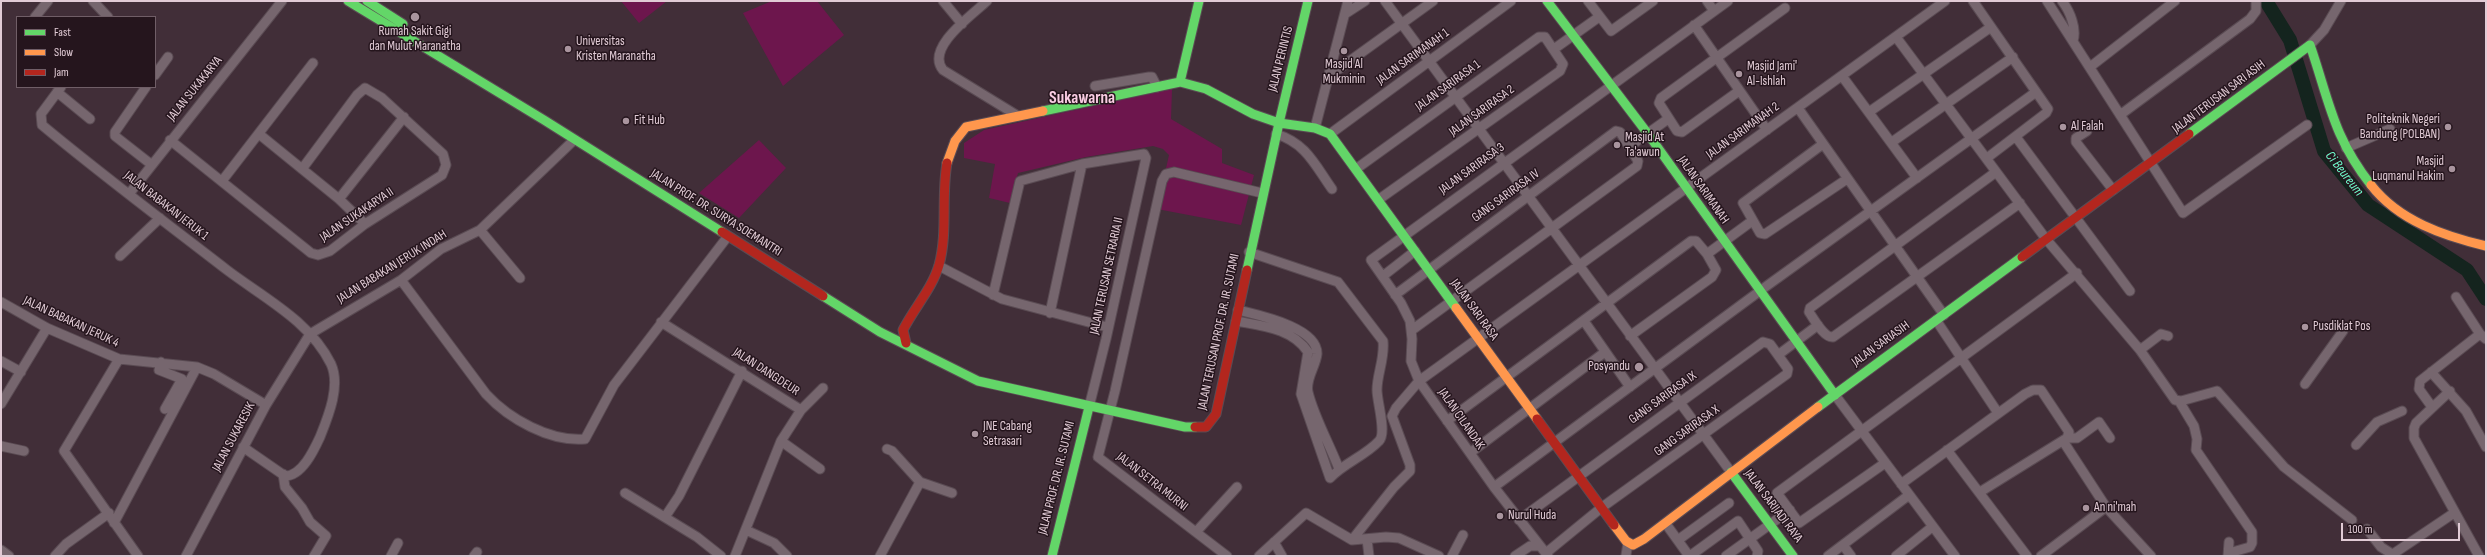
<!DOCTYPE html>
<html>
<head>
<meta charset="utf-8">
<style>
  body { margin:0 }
  #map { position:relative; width:2487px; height:557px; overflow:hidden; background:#412e38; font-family:"Sofia Sans Condensed",sans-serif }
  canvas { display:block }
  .frame { position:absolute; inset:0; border:2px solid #e1cbd5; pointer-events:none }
  .legend { position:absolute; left:16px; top:16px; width:140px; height:72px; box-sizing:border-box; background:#25151d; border:1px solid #705e67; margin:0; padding:5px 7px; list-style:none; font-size:12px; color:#e1cbd5 }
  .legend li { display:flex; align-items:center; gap:8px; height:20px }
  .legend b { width:20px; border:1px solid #705e67 }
  .scale { position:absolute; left:2341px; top:523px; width:119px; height:18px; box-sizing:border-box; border:2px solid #e1cbd5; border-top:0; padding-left:5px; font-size:12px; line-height:14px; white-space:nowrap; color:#e1cbd5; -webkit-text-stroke:3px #25151d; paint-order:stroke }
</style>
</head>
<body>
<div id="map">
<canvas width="2487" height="557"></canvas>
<div class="frame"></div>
<ul class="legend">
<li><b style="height:5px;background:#63d668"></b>Fast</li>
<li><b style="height:5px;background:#ff974d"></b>Slow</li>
<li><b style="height:5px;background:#b3261e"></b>Jam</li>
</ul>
<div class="scale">100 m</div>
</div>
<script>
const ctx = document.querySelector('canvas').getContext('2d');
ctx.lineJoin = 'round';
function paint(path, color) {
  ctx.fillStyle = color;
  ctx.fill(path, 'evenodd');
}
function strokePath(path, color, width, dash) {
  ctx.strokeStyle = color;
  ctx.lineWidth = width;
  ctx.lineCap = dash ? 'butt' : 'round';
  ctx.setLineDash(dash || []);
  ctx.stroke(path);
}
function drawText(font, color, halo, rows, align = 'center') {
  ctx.font = font + ' "Sofia Sans Condensed",sans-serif';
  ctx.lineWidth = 3;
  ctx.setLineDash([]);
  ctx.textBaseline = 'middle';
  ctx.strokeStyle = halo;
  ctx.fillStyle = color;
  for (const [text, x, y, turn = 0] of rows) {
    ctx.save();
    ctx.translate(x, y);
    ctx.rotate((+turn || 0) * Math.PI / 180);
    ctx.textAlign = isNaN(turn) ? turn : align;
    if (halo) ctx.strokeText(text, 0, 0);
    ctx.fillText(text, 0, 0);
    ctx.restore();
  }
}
paint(new Path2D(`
  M 621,1 L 667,1 L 639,23 Z
  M 772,1 L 817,1 L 844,35 L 783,86 L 743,13 Z
  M 1172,89 L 1171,119 L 1222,149 L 1222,163 L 1254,175 L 1241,225 L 1157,209 L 1169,155 L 1163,149 L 1153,146 L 1086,157 L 1018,173 L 1010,203 L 989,198 L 995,164 L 964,158 L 964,143 L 984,130 Z
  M 759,140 L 786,168 L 739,218 L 699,193 Z`), '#6d164d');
strokePath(new Path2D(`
  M 2266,1 L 2290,40 L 2324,151 L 2368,205 L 2467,270 L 2486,299`), '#14241e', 14);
const street = new Path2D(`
  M 93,1 L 108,17
  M 943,1 L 962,24
  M 987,1 C 972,15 925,48 943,70 L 1018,116
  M 1385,1 L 1731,472
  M 1588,1 L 1611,31 L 1653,1
  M 1707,1 L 1714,11
  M 1973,1 L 2048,109 L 2046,113 L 1987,158
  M 2047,1 L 2183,213 L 2307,125
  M 2062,1 C 2070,11 2077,29 2073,41
  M 1345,14 L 1365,1
  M 35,17 L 48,1
  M 1694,25 L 1767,130
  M 1896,37 L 2046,239 L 2140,350 L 2161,334 L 2168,336
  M 2310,45 L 2324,30 L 2341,1
  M 1554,49 L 1599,17
  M 2090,67 L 2175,1
  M 155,75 L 168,57
  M 1329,76 L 1433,1
  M 1842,76 L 1917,178
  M 1095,86 L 1149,77 L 1152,77 L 1157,87
  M 61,87 L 41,114 L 42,125 C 102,175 165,222 227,270 C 264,298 310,321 331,364 C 341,386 328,417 320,437 C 314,450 302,476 285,476 L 243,447
  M 146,87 L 115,132 L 115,136 L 152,165
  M 1739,91 L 1682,132 L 1677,131 L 1659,103 L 1661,98 L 1785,8
  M 57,92 L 90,119
  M 1798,108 L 1944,315
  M 1869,112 L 1991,27
  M 2120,115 L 2250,19 L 2256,11 L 2256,1
  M 1315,128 L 1348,1
  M 2087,131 L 2076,138 L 2076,142 L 2113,190
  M 259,134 L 339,199 L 365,224
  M 1276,134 C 1306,143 1315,165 1332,189
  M 1330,134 L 1511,1
  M 2016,137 L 2130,291
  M 170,140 L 311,253 L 318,255 L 330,251 L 365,224 L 442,175 L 446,165 L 443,154 L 382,98 L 365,88 L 357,95 L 302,169
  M 1892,142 L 2013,57
  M 1823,144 L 1743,203 L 1760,233 L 1765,234 L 1847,179
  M 1630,146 L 1668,119
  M 2346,148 L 2390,129
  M 1356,169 L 1539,37 L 1545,37 L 1563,64 L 1560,71 L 1378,200
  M 1996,172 L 1810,308 L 1809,312 C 1814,319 1824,338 1833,337 L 2020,203
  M 222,181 L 313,63
  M 129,194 L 282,1
  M 339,199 L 404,117
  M 480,230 L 520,278
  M 1707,254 L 1752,221
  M 120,256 L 160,218
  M 939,266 L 1002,299 L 1107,327
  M 1383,276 L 1415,251
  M 401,280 L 486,394 C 509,419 550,442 585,439 L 614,385 L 728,236
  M 993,295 L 1020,181 L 1082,164 L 1144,154 L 1146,158 L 1106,339 L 1089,407
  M 1395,295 L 1616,131 L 1620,132 L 1638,161 L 1637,166 L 1412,330
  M 2456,297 L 2480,334 L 2486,339
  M 1,302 L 47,328 L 119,359 L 197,367 L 214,374 L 266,405
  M 1238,310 C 1257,315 1318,327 1317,354 C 1316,366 1305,379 1308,392 C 1314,417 1330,445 1339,469
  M 1050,313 L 1082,164
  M 1936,320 L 1998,413
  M 1236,321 C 1262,326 1292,328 1308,352 L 1301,394 L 1330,478 C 1344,463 1365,456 1379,441 C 1387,433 1377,402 1377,390 C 1377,374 1385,358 1383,341 L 1338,282 L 1249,252
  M 1584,321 L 1630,387
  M 661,322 L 801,410 L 781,441 L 735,556
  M 2140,350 L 2175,400 L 2181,401 L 2217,391 L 2284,467 L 2352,520
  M 1778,355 L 1818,325
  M 119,359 L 64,451 L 138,556
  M 1,361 L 21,372
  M 161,362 L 159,370 L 182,379 L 165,409
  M 2431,372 L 2466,411 L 2486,447
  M 2305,384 L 2343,331
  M 2450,391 L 2416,423 L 2414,428 L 2414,438 L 2479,556
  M 1835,395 L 1955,556
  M 2179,401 L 2194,426 L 2197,439 L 2196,450 L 2252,532 L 2252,543 L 2250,547 L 2229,553
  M 1,404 L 47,328
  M 2432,407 L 2419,389 L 2420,381 L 2480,334
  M 801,410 L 823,388
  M 1447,421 L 1691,241 L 1696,241 L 1707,254 L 1716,270 L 1712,277 L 1630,336
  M 2067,438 L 2077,438 L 2099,422 L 2110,438
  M 781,441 L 820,469
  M 2063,441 L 2106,507 L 2151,556
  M 2356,445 L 2377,422 L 2402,411
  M 1,446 L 24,451
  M 887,449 L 892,451 L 920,482 L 952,493
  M 1947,450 L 2027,556
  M 1470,453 L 1605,352
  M 1885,463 L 1799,523 L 1777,493 L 2077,273
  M 283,474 L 285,487 L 302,508 L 310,522 L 326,536 L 314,556
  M 1901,484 L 2025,394 L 2033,390 L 2041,390 L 2069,432 L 2067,438 L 1980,492
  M 1494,487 L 1768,285 L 2036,92
  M 625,493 L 697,537 L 721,556
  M 665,517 L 679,496 L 742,371
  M 1519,520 L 1763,342 L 1770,344 L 1788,369 L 1787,374 L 1601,508 L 1546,553
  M 114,523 L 197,367
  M 1666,524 L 1689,556
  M 2367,529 L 2381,547 L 2392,554
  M 746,530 L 774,543 L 787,556
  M 1196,532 L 1237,487
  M 1367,539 L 1369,556
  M 1352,540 L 1394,487 L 1410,471 L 1410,465 L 1392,416 L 1396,408 L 1419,381 L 1945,1
  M 1678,540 L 1729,503
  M 1274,542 L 1282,556
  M 1843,545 L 1851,556
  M 1,550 L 9,556
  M 1626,555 L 1628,543
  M 55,556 L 66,544 L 109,513
  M 186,556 L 266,405 L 310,334 L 401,280 L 441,249 L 480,230 L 574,140
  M 391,556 L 398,543
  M 474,556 L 477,552
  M 880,556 L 920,482
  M 1227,556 L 1098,457 L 1115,391 L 1162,181 L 1166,174 L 1174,172 L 1262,193
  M 1259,556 L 1306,513 L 1352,540 L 1386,537 L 1399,538 L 1439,556
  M 1452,556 L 1463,535
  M 1515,556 L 1530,546 L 1540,546
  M 1548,556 L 1494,487 L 1419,381 L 1411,361 L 1412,339 L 1410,321 L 1401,303 L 1371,260 L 1728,1
  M 1690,556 L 1738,521 L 1758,551 L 1757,556
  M 1726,556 L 1790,510
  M 1828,556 L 1909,495
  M 1896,556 L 1932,527
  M 2041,556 L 2106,507
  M 2228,556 L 2229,542
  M 2390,556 L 2454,513`);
const fast = new Path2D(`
  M 348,1 L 544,120 L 722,232
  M 367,1 L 403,24
  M 1308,1 L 1279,123 L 1315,128 L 1330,134 L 1456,308
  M 1547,1 L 1648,134 L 1835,395
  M 1180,82 L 1199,1
  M 1043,111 L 1180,82 L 1206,89 L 1253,114 L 1279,123 L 1247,270
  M 2189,134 L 2310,45 C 2329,100 2333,137 2371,185
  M 823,296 L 880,332 L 978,381 L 1185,427 L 1195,427
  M 1818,407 L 2022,257
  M 1731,472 L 1793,556
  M 1052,556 L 1089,407`);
const slow = new Path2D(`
  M 947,163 L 955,141 L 966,127 L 1043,111
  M 2371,185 C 2399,221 2444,236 2486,246
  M 1456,308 L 1537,419
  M 1614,525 L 1626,541 L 1633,545 L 1644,539 L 1818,407`);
const jam = new Path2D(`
  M 722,232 L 823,296
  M 2022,257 L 2189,134
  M 906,343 L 903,330 C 914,308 932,289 939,265 C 948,232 941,197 947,163
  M 1537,419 L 1614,525
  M 1195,427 L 1206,427 L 1216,414 L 1247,270`);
strokePath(street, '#5a4b53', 11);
strokePath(fast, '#5a4b53', 11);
strokePath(slow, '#5a4b53', 11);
strokePath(jam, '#5a4b53', 11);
strokePath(street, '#76666e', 9);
strokePath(fast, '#63d668', 9);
strokePath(slow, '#ff974d', 9);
strokePath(jam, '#b3261e', 9);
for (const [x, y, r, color] of [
  [415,17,5,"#a9949e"],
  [568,49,4,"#a9949e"],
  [1344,51,4,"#a9949e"],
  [1739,74,4,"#a9949e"],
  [626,121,4,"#a9949e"],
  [2063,127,4,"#a9949e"],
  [2448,127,4,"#a9949e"],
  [1617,145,4,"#a9949e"],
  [2452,169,4,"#a9949e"],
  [2305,327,4,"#a9949e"],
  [1639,367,5,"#a9949e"],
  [975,434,4,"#a9949e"],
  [2086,508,4,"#a9949e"],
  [1500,516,4,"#a9949e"]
]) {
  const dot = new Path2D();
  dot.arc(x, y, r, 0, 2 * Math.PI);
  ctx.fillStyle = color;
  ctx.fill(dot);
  strokePath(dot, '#25151d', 1.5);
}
drawText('13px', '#e1cbd5', '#25151d', [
  ["Rumah Sakit Gigi",415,32,"center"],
  ["dan Mulut Maranatha",415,47,"center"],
  ["Universitas",576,42],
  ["Kristen Maranatha",576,57],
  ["Masjid Al",1344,65,"center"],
  ["Mukminin",1344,80,"center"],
  ["Masjid Jami'",1747,67],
  ["Al-Ishlah",1747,82],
  ["Politeknik Negeri",2440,120,"right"],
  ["Bandung (POLBAN)",2440,135,"right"],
  ["Fit Hub",634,121],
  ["Al Falah",2071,127],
  ["Masjid At",1625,138],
  ["Ta'awun",1625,153],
  ["Masjid",2444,162,"right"],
  ["Luqmanul Hakim",2444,177,"right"],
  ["Pusdiklat Pos",2313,327],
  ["Posyandu",1630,367,"right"],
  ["JNE Cabang",983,427],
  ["Setrasari",983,442],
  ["An ni'mah",2094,508],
  ["Nurul Huda",1508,516]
], 'left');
drawText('13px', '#e1cbd5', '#25151d', [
  ["JALAN SARIMANAH 1",1413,57,-36],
  ["JALAN PERINTIS",1281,59,-76],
  ["JALAN SARIRASA 1",1448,86,-36],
  ["JALAN SUKAKARYA",195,89,-51],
  ["JALAN TERUSAN SARI ASIH",2219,97,-37],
  ["JALAN SARIRASA 2",1482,111,-36],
  ["JALAN SARIMANAH 2",1743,131,-36],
  ["JALAN SARIRASA 3",1472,169,-36],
  ["JALAN SARIMANAH",1703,190,55],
  ["GANG SARIRASA IV",1506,196,-36],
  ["JALAN BABAKAN JERUK 1",166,206,38],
  ["JALAN PROF. DR. SURYA SOEMANTRI",716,213,32],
  ["JALAN SUKAKARYA II",357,215,-34],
  ["JALAN BABAKAN JERUK INDAH",392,267,-32],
  ["JALAN TERUSAN SETRARIA II",1107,276,-78],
  ["JALAN SARI RASA",1474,310,54],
  ["JALAN BABAKAN JERUK 4",71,322,25],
  ["JALAN TERUSAN PROF. DR. IR. SUTAMI",1219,332,-78],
  ["JALAN SARIASIH",1881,344,-36],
  ["JALAN DANGDEUR",766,372,33],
  ["GANG SARIRASA IX",1663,398,-36],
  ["JALAN CILANDAK",1461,419,55],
  ["GANG SARIRASA X",1687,431,-36],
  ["JALAN SUKARESIK",234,437,-62],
  ["JALAN PROF. DR. IR. SUTAMI",1057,478,-76],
  ["JALAN SETRA MURNI",1152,482,38],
  ["JALAN SARIJADI RAYA",1773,506,53]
]);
drawText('italic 14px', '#6ffccc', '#25151d', [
  ["Ci Beureum",2344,174,52]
]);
drawText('bold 17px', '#facde3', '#25151d', [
  ["Sukawarna",1082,99]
]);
</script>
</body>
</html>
